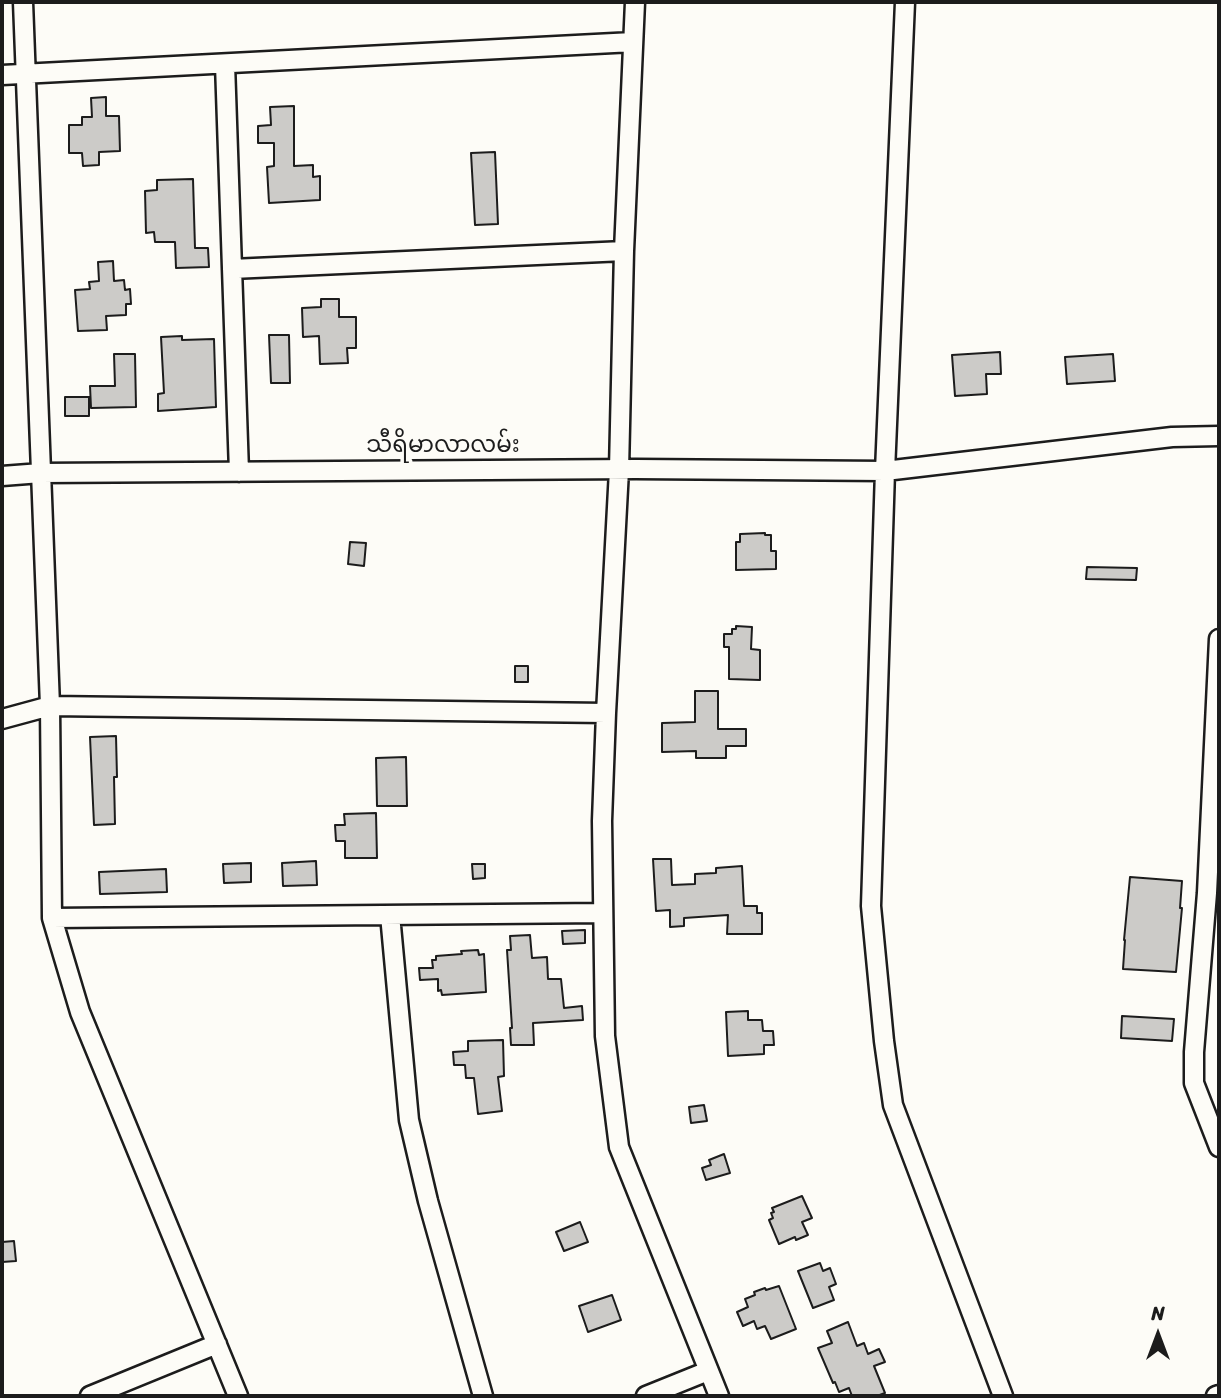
<!DOCTYPE html>
<html>
<head>
<meta charset="utf-8">
<style>
  body { margin:0 }
  #map { position:relative; width:1221px; height:1398px; overflow:hidden; background:#fdfcf7; font-family:Sriracha,sans-serif }
  canvas { display:block }
  .frame { position:absolute; inset:0; border:4px solid #1c1c1c; pointer-events:none }
  .north { position:absolute; left:1123px; top:1300px; width:70px; height:70px; -webkit-text-stroke:5px #fdfcf7; paint-order:stroke; rotate:0deg; font-size:19px; font-weight:700; line-height:28px; text-align:center; color:#1c1c1c }
  .north::after { content:''; display:block; margin:auto; width:24px; height:32px; background:#1c1c1c; clip-path:polygon(50% 0,100% 100%,50% 72%,0 100%) }
</style>
</head>
<body>
<div id="map">
<canvas width="1221" height="1398"></canvas>
<div class="frame"></div>
<div class="north">N</div>
</div>
<script>
const ctx = document.querySelector('canvas').getContext('2d');
ctx.lineJoin = 'round';
function paint(path, color) {
  ctx.fillStyle = color;
  ctx.fill(path, 'evenodd');
}
function strokePath(path, color, width, dash) {
  ctx.strokeStyle = color;
  ctx.lineWidth = width;
  ctx.lineCap = dash ? 'butt' : 'round';
  ctx.setLineDash(dash || []);
  ctx.stroke(path);
}
function drawText(font, color, halo, rows, align = 'center') {
  ctx.font = font + ' Sriracha,"Noto Sans Myanmar",sans-serif';
  ctx.lineWidth = 7;
  ctx.setLineDash([]);
  ctx.textBaseline = 'middle';
  ctx.strokeStyle = halo;
  ctx.fillStyle = color;
  for (const [text, x, y, turn = 0] of rows) {
    ctx.save();
    ctx.translate(x, y);
    ctx.rotate((+turn || 0) * Math.PI / 180);
    ctx.textAlign = isNaN(turn) ? turn : align;
    if (halo) ctx.strokeText(text, 0, 0);
    ctx.fillText(text, 0, 0);
    ctx.restore();
  }
}
const building = new Path2D(`
  M 106,97 L 106,116 L 119,116 L 120,151 L 99,152 L 99,165 L 83,166 L 82,153 L 69,153 L 69,125 L 82,125 L 82,117 L 92,117 L 91,98 Z
  M 294,106 L 294,166 L 313,165 L 313,177 L 320,176 L 320,200 L 269,203 L 267,167 L 274,166 L 274,143 L 258,143 L 258,126 L 271,125 L 270,107 Z
  M 495,152 L 498,224 L 475,225 L 471,153 Z
  M 193,179 L 195,248 L 208,248 L 209,267 L 176,268 L 175,242 L 155,242 L 154,232 L 146,233 L 145,191 L 157,190 L 157,180 Z
  M 113,261 L 114,281 L 124,280 L 125,290 L 130,289 L 131,304 L 126,304 L 126,315 L 106,316 L 107,330 L 78,331 L 75,290 L 90,289 L 89,282 L 99,281 L 98,262 Z
  M 321,299 L 339,299 L 339,317 L 356,317 L 356,348 L 347,348 L 348,363 L 320,364 L 319,336 L 303,337 L 302,308 L 321,307 Z
  M 269,335 L 289,335 L 290,383 L 271,383 Z
  M 182,336 L 182,340 L 214,339 L 216,407 L 158,411 L 158,394 L 164,393 L 161,337 Z
  M 1000,352 L 1001,374 L 986,374 L 987,394 L 955,396 L 952,355 Z
  M 114,354 L 135,354 L 136,407 L 91,408 L 90,386 L 115,386 Z
  M 1113,354 L 1115,381 L 1067,384 L 1065,357 Z
  M 65,397 L 89,397 L 89,416 L 65,416 Z
  M 765,533 L 765,535 L 771,535 L 771,551 L 776,551 L 776,569 L 736,570 L 736,542 L 740,542 L 740,534 Z
  M 350,542 L 366,543 L 364,566 L 348,564 Z
  M 1087,567 L 1137,568 L 1136,580 L 1086,579 Z
  M 736,626 L 752,627 L 751,649 L 760,650 L 760,680 L 729,679 L 729,647 L 724,647 L 724,634 L 732,634 L 732,629 L 736,629 Z
  M 515,666 L 528,666 L 528,682 L 515,682 Z
  M 695,691 L 718,691 L 718,729 L 746,729 L 746,746 L 726,746 L 726,758 L 696,758 L 696,751 L 662,752 L 662,723 L 695,722 Z
  M 116,736 L 117,777 L 114,777 L 115,824 L 94,825 L 90,737 Z
  M 406,757 L 407,806 L 377,806 L 376,758 Z
  M 376,813 L 377,858 L 345,858 L 345,841 L 336,841 L 335,825 L 345,825 L 344,814 Z
  M 653,859 L 671,859 L 672,885 L 695,884 L 695,874 L 716,873 L 716,868 L 742,866 L 744,906 L 757,906 L 757,913 L 762,913 L 762,934 L 727,934 L 728,915 L 684,918 L 684,926 L 670,927 L 670,910 L 656,911 Z
  M 316,861 L 317,885 L 283,886 L 282,863 Z
  M 251,863 L 251,882 L 224,883 L 223,864 Z
  M 472,864 L 485,864 L 485,878 L 473,879 Z
  M 166,869 L 167,892 L 100,894 L 99,872 Z
  M 1130,877 L 1182,881 L 1180,908 L 1182,908 L 1176,972 L 1123,969 L 1125,940 L 1124,940 Z
  M 585,930 L 585,943 L 563,944 L 562,931 Z
  M 530,935 L 532,958 L 547,957 L 548,979 L 561,979 L 564,1008 L 582,1006 L 583,1020 L 533,1023 L 534,1045 L 511,1045 L 510,1028 L 512,1028 L 507,950 L 511,950 L 510,936 Z
  M 478,950 L 479,955 L 484,954 L 486,992 L 442,995 L 441,990 L 438,991 L 438,979 L 420,980 L 419,968 L 433,968 L 432,960 L 436,960 L 436,956 L 462,954 L 461,951 Z
  M 748,1011 L 748,1020 L 762,1020 L 763,1031 L 773,1031 L 774,1045 L 764,1045 L 764,1054 L 728,1056 L 726,1012 Z
  M 1122,1016 L 1174,1019 L 1172,1041 L 1121,1038 Z
  M 503,1040 L 504,1076 L 498,1077 L 502,1111 L 478,1114 L 474,1078 L 466,1078 L 465,1065 L 454,1065 L 453,1052 L 468,1051 L 468,1041 Z
  M 704,1105 L 707,1121 L 691,1123 L 689,1107 Z
  M 724,1154 L 730,1173 L 706,1180 L 702,1168 L 711,1165 L 709,1160 Z
  M 802,1196 L 812,1218 L 802,1222 L 808,1235 L 796,1240 L 795,1237 L 779,1244 L 769,1220 L 773,1218 L 771,1213 L 774,1212 L 772,1208 Z
  M 580,1222 L 588,1242 L 564,1251 L 556,1232 Z
  M 14,1241 L 16,1261 L 2,1262 L 2,1242 Z
  M 820,1263 L 823,1271 L 830,1268 L 836,1284 L 829,1287 L 834,1300 L 813,1308 L 798,1271 Z
  M 779,1286 L 796,1329 L 771,1339 L 765,1326 L 757,1329 L 754,1321 L 743,1326 L 737,1312 L 748,1307 L 745,1299 L 755,1295 L 754,1292 L 765,1288 L 766,1290 Z
  M 612,1295 L 621,1320 L 588,1332 L 579,1306 Z
  M 848,1322 L 857,1346 L 864,1343 L 868,1354 L 879,1349 L 885,1362 L 874,1366 L 885,1393 L 877,1396 L 852,1396 L 849,1388 L 839,1392 L 835,1382 L 833,1383 L 818,1348 L 832,1343 L 827,1331 Z`);
paint(building, '#cccbc8');
strokePath(building, '#1c1c1c', 2);
const minor = new Path2D(`
  M 23,2 L 50,706 L 52,918 L 80,1012 L 238,1396
  M 635,2 L 624,251 L 619,470 L 606,713 L 602,821 L 605,1036 L 619,1147 L 719,1396
  M 905,2 L 885,471 L 871,906 L 884,1041 L 893,1105 L 1003,1396
  M 225,64 L 239,472
  M 2,75 L 633,42
  M 232,269 L 624,251
  M 2,476 L 41,473 L 636,469 L 885,471 L 1172,437 L 1219,436
  M 1219,639 L 1207,893 L 1194,1052 L 1194,1083 L 1219,1147
  M 2,719 L 50,706 L 606,713
  M 390,915 L 409,1120 L 428,1201 L 483,1396
  M 52,918 L 603,913
  M 90,1396 L 217,1344
  M 646,1396 L 708,1371
  M 1216,1396 L 1219,1395`);
strokePath(minor, '#1c1c1c', 23);
strokePath(minor, '#fdfcf7', 18);
drawText('23px', '#1c1c1c', '#fdfcf7', [
  ["သီရိမာလာလမ်း",443,446]
]);
</script>
</body>
</html>
